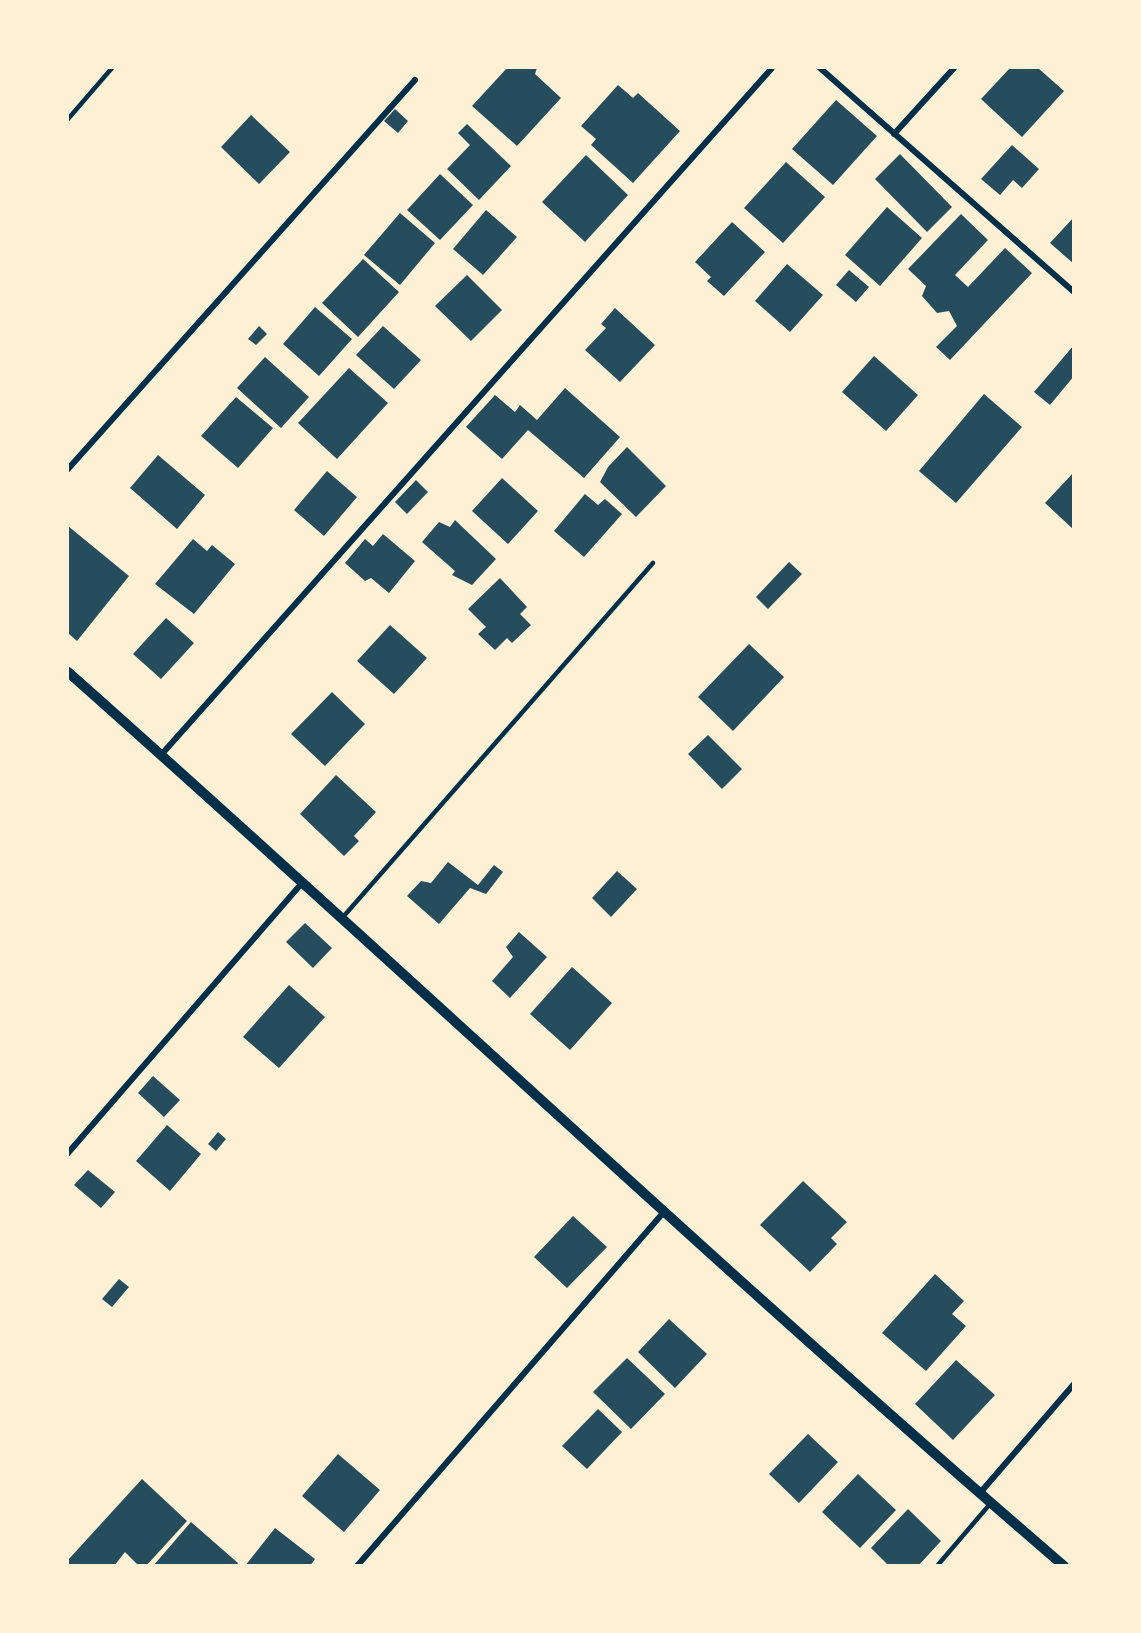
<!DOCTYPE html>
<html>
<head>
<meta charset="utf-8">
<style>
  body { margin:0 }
  #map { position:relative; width:1141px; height:1633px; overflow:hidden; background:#fdf0d5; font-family:"DM Sans",sans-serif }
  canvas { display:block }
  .frame { position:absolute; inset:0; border:69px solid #fdf0d5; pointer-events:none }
</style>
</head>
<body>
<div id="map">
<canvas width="1141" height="1633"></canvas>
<div class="frame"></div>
</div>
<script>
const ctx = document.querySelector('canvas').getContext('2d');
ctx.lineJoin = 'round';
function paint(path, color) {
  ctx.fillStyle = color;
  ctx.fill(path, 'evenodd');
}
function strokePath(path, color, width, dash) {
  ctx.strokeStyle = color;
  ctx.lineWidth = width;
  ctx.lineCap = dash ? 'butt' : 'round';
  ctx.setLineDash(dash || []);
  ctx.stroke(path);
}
paint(new Path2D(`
  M 507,68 L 537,68 L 535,74 L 561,98 L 517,146 L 472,106 Z
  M 1010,68 L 1038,68 L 1064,91 L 1022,137 L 981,99 Z
  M 618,85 L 633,98 L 638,93 L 680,131 L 633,183 L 591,145 L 596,139 L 581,126 Z
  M 836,100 L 877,136 L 833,185 L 792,149 Z
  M 395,109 L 408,121 L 398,133 L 384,121 Z
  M 251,115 L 290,152 L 259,184 L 221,147 Z
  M 467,124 L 511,166 L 479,200 L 447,169 L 470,145 L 458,133 Z
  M 1012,145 L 1039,169 L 1022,188 L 1013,180 L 1000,195 L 981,179 Z
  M 900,154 L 952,207 L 927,232 L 875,179 Z
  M 586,155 L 628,195 L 585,242 L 542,202 Z
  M 786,162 L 825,197 L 783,243 L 744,208 Z
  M 440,174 L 473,205 L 440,240 L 407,210 Z
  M 887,207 L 922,238 L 880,286 L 845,255 Z
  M 486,210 L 517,237 L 483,275 L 453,249 Z
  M 400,213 L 435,243 L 400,285 L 364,255 Z
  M 961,214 L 988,240 L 955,275 L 968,287 L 1005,248 L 1032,273 L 950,360 L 936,347 L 957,326 L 949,311 L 937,313 L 922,296 L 926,286 L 908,269 Z
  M 1074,217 L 1074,264 L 1050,243 Z
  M 732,222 L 765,252 L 724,296 L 707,281 L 711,277 L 695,262 Z
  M 363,259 L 399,292 L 358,337 L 322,303 Z
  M 787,264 L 823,295 L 790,332 L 755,301 Z
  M 849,270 L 869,287 L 856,302 L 836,285 Z
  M 467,275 L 502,310 L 471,341 L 435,306 Z
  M 315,307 L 352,339 L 319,376 L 283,344 Z
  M 615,308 L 655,345 L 620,382 L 585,350 L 606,328 L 601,324 Z
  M 259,326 L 267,334 L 256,345 L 248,339 Z
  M 383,326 L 421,360 L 394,389 L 356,355 Z
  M 1074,345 L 1074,376 L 1050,405 L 1034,392 Z
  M 874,356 L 918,395 L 886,431 L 842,392 Z
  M 265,357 L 309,397 L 281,428 L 237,388 Z
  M 349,368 L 388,403 L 337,459 L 298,423 Z
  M 565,388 L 620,437 L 584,478 L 528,430 L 502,459 L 466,427 L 495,395 L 515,412 L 520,405 L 537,420 Z
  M 984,394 L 1022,427 L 956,503 L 919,471 Z
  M 236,397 L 273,428 L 238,468 L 201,436 Z
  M 627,447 L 666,486 L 636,517 L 600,482 L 608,467 Z
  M 158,455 L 205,495 L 177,529 L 130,488 Z
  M 327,471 L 357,497 L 324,536 L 294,510 Z
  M 1074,472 L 1074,530 L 1045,503 Z
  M 502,478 L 538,511 L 508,544 L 472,511 Z
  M 416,480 L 428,492 L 407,514 L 395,502 Z
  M 585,494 L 598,505 L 605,499 L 622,514 L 584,557 L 554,531 Z
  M 455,520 L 496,559 L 472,585 L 452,575 L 455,571 L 422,542 L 439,522 L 450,527 Z
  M 68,526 L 129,576 L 77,641 L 68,633 Z
  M 383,534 L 415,561 L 389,593 L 371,578 L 365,581 L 345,563 L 365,539 L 373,546 Z
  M 193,539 L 207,551 L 212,545 L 235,564 L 194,614 L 155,584 Z
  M 789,562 L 802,574 L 768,609 L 756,597 Z
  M 500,578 L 527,607 L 520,614 L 531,625 L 512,643 L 507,638 L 495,650 L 478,634 L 486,627 L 468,609 Z
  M 166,618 L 194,643 L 161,679 L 133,654 Z
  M 390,625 L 427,658 L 394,694 L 357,661 Z
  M 749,644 L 784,677 L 733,731 L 698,697 Z
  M 332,692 L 365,724 L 325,766 L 291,734 Z
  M 708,735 L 742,769 L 722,789 L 688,754 Z
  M 336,775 L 376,812 L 354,836 L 359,841 L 344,856 L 300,814 Z
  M 448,862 L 478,885 L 494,865 L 503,872 L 486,894 L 470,888 L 439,924 L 407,896 L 421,881 L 431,883 Z
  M 617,871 L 637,889 L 611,917 L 592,898 Z
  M 305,923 L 332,948 L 313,968 L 286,942 Z
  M 519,932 L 547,957 L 510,998 L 492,981 L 513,957 L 506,947 Z
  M 572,967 L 612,1003 L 570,1050 L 530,1014 Z
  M 289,985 L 325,1017 L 279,1068 L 243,1037 Z
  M 153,1076 L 180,1100 L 164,1117 L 138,1093 Z
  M 167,1125 L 201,1154 L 170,1191 L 136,1161 Z
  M 218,1132 L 226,1139 L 216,1151 L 208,1144 Z
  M 88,1170 L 115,1192 L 101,1208 L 74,1185 Z
  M 803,1181 L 847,1222 L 831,1238 L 837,1244 L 810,1272 L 760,1225 Z
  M 573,1216 L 607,1247 L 567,1288 L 534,1257 Z
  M 935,1274 L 964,1301 L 952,1314 L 966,1326 L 926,1371 L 882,1333 Z
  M 119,1279 L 129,1287 L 112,1307 L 102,1299 Z
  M 669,1319 L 707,1354 L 675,1388 L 638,1352 Z
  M 627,1358 L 665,1394 L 631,1429 L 593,1392 Z
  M 956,1360 L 995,1395 L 953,1440 L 915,1404 Z
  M 598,1409 L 622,1432 L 587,1469 L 562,1446 Z
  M 808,1434 L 838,1462 L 799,1503 L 769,1474 Z
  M 338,1454 L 380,1490 L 344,1532 L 302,1496 Z
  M 858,1474 L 896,1510 L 860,1548 L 822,1512 Z
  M 142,1479 L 187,1521 L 146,1566 L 139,1566 L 125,1552 L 114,1566 L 68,1566 L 68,1560 Z
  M 908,1509 L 941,1541 L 918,1566 L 889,1566 L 871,1548 Z
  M 191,1522 L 238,1563 L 236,1566 L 153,1566 Z
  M 275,1528 L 315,1559 L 310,1566 L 245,1566 Z`), '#264d5e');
strokePath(new Path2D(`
  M 68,119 L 112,68
  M 343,917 L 653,563
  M 937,1566 L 990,1504`), '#003049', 4.5);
strokePath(new Path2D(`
  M 820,68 L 1074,292
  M 894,134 L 954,68
  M 68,469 L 415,80
  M 161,755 L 772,68
  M 68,1153 L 302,883
  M 980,1493 L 1074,1384
  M 357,1566 L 663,1213`), '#003049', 6);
strokePath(new Path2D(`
  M 68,672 C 402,968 725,1275 1064,1566`), '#003049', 10);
</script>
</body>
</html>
